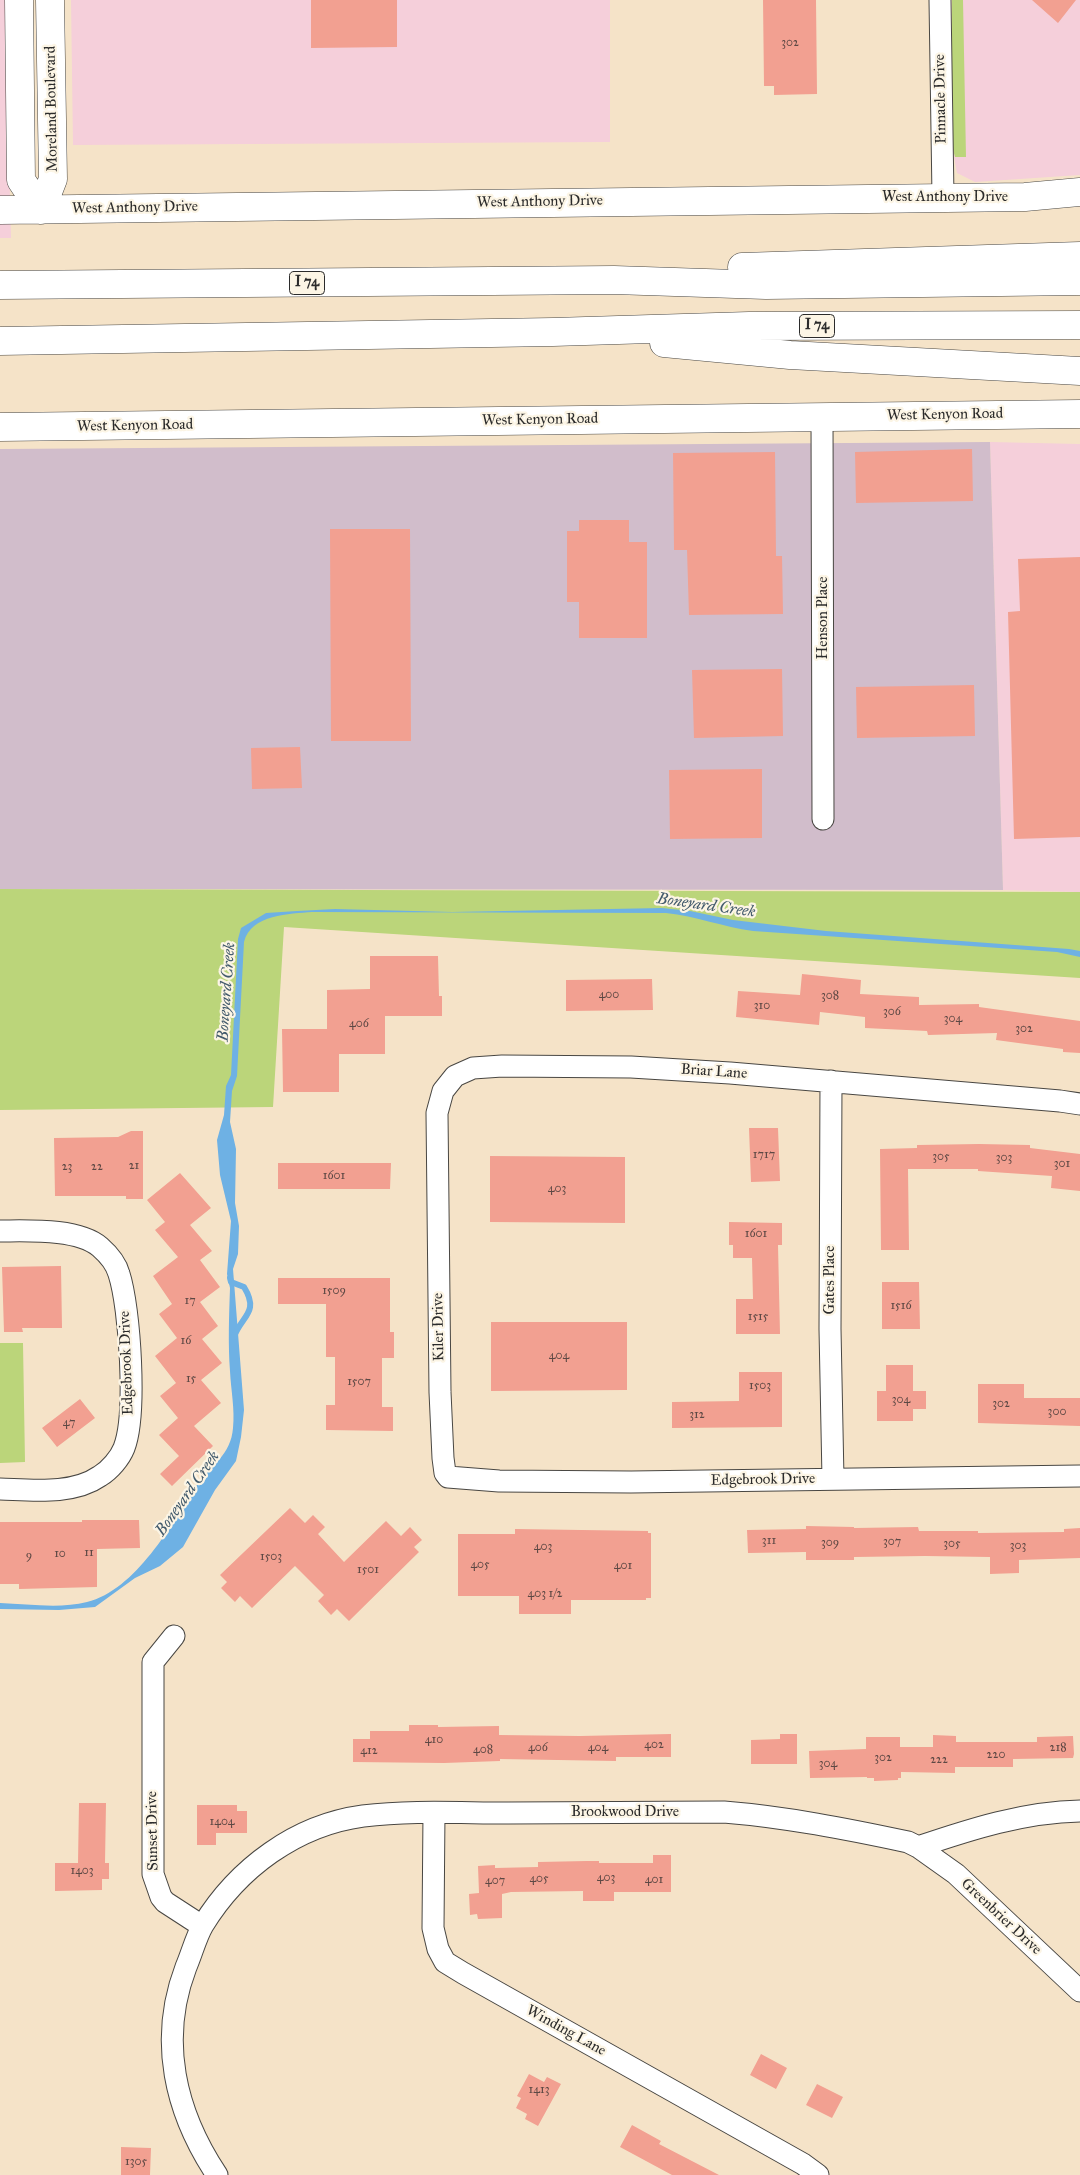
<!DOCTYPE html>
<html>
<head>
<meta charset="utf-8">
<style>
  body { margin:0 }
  canvas { display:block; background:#f5e3c8 }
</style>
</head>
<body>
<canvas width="1080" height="2175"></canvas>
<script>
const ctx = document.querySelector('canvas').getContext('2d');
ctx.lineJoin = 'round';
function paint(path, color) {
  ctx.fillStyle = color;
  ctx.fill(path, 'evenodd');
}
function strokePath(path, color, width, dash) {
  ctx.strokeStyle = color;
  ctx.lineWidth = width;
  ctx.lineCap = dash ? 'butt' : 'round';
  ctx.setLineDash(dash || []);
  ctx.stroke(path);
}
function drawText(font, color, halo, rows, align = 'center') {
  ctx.font = font + ' "IM FELL Great Primer",serif';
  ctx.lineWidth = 4.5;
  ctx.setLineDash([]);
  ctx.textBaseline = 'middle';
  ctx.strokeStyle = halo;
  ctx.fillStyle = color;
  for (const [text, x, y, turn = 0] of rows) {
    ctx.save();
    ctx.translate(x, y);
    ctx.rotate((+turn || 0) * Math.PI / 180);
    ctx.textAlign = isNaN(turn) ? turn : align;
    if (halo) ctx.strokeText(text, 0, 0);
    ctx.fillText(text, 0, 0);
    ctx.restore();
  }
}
paint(new Path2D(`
  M 0,0 L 5,0 L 11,238 L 0,238 Z
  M 71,0 L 610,0 L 610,142 L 73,145 Z
  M 952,0 L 1080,0 L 1080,175 L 975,182 L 957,173 L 952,146 Z
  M 990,442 L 1080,444 L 1080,892 L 1003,890 Z`), '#f5cfda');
paint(new Path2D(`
  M 990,442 L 1003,890 L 0,889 L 0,449 Z`), '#d1bdcb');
paint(new Path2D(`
  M 952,0 L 963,0 L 966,157 L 955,157 L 952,146 Z
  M 0,889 L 1080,892 L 1080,978 L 284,927 L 273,1107 L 0,1110 Z
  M 0,1343 L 23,1343 L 25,1462 L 0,1463 Z`), '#bbd57a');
paint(new Path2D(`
  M 662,908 L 690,911 L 733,920 L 826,931 L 1069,949 L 1080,951 L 1080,957 L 1057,952 L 753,931 C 723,927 696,916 666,913 L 312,912 C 290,914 251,914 244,942 L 237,1076 L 232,1091 L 230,1122 L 236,1149 L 235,1203 L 239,1226 L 238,1254 L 233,1269 L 244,1410 L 241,1437 L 236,1461 L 215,1490 L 183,1547 L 160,1566 L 135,1578 L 95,1607 L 59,1610 L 0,1609 L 0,1603 C 28,1604 60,1609 87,1602 C 136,1590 172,1524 197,1485 C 211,1465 231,1455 233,1428 C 235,1409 231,1391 230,1371 C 228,1344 229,1316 230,1288 L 227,1274 L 231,1221 L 220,1175 L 217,1140 L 224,1115 L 226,1086 L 231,1075 L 238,939 L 241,928 L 266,913 L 297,911 L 335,909 L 452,912 Z`), '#6eb1e4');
strokePath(new Path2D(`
  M 230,1278 L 231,1282 L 244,1287 C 260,1313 241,1316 234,1337`), '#6eb1e4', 6);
paint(new Path2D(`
  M 311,0 L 397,0 L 397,47 L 311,48 Z
  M 763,0 L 816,0 L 817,94 L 774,95 L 774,86 L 764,86 Z
  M 1032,0 L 1076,0 L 1058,23 Z
  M 972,449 L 973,501 L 856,503 L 855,452 Z
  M 775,452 L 776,556 L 782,556 L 783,614 L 689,615 L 687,550 L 674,550 L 673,453 Z
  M 579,520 L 629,520 L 629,542 L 647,542 L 647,638 L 579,638 L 579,602 L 567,602 L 567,531 L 579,531 Z
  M 330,529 L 410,529 L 411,741 L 331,741 Z
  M 1080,557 L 1080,837 L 1014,839 L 1008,612 L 1020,611 L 1018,559 Z
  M 782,669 L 783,736 L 694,738 L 692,670 Z
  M 974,685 L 975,736 L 857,738 L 856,687 Z
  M 300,747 L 302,788 L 252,789 L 251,748 Z
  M 762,769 L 762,838 L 670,839 L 669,770 Z
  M 370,956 L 438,956 L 439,996 L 442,996 L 442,1016 L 385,1016 L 385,1054 L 339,1054 L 339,1092 L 283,1092 L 282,1029 L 327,1029 L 327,990 L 370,989 Z
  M 802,974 L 861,980 L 860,994 L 919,997 L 919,1005 L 979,1004 L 979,1007 L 1080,1021 L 1080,1053 L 1063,1052 L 1063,1049 L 996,1040 L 997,1033 L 928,1035 L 927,1031 L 865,1028 L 865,1017 L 820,1012 L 819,1025 L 736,1017 L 738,991 L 800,995 Z
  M 652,979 L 653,1010 L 566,1011 L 566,980 Z
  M 749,1128 L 778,1128 L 780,1181 L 751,1182 Z
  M 131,1131 L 143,1131 L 143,1199 L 126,1199 L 126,1196 L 55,1196 L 54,1138 L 118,1137 Z
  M 979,1144 L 1030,1145 L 1030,1148 L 1080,1154 L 1080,1191 L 1051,1188 L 1052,1176 L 978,1171 L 978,1169 L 908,1169 L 909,1250 L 881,1250 L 880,1149 L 917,1148 L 917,1145 Z
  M 490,1156 L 625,1157 L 625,1223 L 490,1222 Z
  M 278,1163 L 391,1163 L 390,1189 L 278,1189 Z
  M 180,1173 L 211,1208 L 190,1225 L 212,1251 L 200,1260 L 220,1287 L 200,1302 L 218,1326 L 202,1339 L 222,1363 L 201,1380 L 221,1403 L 194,1426 L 213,1446 L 172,1486 L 160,1474 L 179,1456 L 159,1435 L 178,1418 L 160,1396 L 176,1383 L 155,1356 L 177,1338 L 159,1314 L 172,1304 L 153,1276 L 178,1257 L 155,1230 L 165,1222 L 147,1200 Z
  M 729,1222 L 782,1223 L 782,1245 L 778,1245 L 780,1334 L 736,1334 L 736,1299 L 753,1299 L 752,1258 L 733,1258 L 733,1245 L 729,1245 Z
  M 61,1266 L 62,1328 L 22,1328 L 23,1332 L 4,1332 L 2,1267 Z
  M 278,1278 L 390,1278 L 390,1332 L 394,1332 L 394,1358 L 382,1358 L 382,1407 L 393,1407 L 393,1431 L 326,1430 L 326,1405 L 335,1405 L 335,1357 L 326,1357 L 326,1304 L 278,1304 Z
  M 882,1282 L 919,1282 L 920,1329 L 882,1329 Z
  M 491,1322 L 627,1322 L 627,1390 L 491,1391 Z
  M 886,1365 L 913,1365 L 913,1391 L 926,1391 L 926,1409 L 913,1409 L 913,1421 L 877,1421 L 877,1391 L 886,1391 Z
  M 739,1372 L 782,1372 L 782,1427 L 672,1428 L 672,1402 L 739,1401 Z
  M 978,1384 L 1024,1384 L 1024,1398 L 1080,1398 L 1080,1426 L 978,1423 Z
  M 80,1399 L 95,1418 L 57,1447 L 42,1428 Z
  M 290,1508 L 305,1523 L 313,1515 L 325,1527 L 318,1534 L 344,1562 L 386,1521 L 401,1536 L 410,1527 L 422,1540 L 414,1547 L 419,1552 L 349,1621 L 337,1609 L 331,1615 L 318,1601 L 324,1595 L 295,1566 L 252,1608 L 240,1596 L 235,1602 L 221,1588 L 227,1582 L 220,1575 Z
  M 82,1520 L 139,1520 L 140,1548 L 97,1549 L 97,1587 L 19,1589 L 19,1584 L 0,1584 L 0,1522 L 82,1522 Z
  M 806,1526 L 854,1527 L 854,1528 L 918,1527 L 919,1531 L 978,1531 L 978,1533 L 1064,1532 L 1064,1529 L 1080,1528 L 1080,1558 L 1019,1560 L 1019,1573 L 990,1574 L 990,1557 L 925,1556 L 854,1557 L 854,1560 L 806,1560 L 806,1552 L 748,1553 L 747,1530 L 806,1529 Z
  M 515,1529 L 648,1531 L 648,1533 L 651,1533 L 651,1598 L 646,1598 L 646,1600 L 571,1600 L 571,1614 L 519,1614 L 519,1596 L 458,1596 L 458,1534 L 515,1534 Z
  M 409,1725 L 438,1725 L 438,1727 L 499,1726 L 499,1735 L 580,1736 L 671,1734 L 671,1757 L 616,1757 L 616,1761 L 500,1759 L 500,1761 L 444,1763 L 353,1762 L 353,1739 L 370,1739 L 370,1731 L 409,1731 Z
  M 780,1734 L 797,1734 L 797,1764 L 751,1764 L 751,1740 L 780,1739 Z
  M 933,1735 L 956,1736 L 956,1742 L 1037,1742 L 1037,1737 L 1073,1736 L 1074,1754 L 1073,1758 L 1013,1759 L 1013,1767 L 955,1767 L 955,1773 L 901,1772 L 901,1778 L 898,1778 L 898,1780 L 874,1781 L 874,1778 L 867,1778 L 867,1777 L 810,1778 L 809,1751 L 866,1749 L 866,1737 L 900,1737 L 900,1747 L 933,1747 Z
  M 79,1803 L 106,1803 L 105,1863 L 109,1863 L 109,1879 L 102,1879 L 102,1890 L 55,1891 L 55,1863 L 78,1863 Z
  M 197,1805 L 237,1805 L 237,1811 L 247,1811 L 247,1833 L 216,1833 L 216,1845 L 197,1845 Z
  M 653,1855 L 671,1855 L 671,1892 L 614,1892 L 614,1901 L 583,1901 L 583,1891 L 511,1892 L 502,1894 L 502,1918 L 478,1919 L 477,1914 L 470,1915 L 469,1894 L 479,1893 L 478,1866 L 495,1865 L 495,1868 L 538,1867 L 538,1862 L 587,1861 L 599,1861 L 599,1863 L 653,1863 Z
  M 761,2054 L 787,2068 L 776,2089 L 750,2075 Z
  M 529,2074 L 544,2082 L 547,2077 L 561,2084 L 538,2126 L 525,2119 L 527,2114 L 516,2108 L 521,2098 L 517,2096 Z
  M 817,2084 L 843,2097 L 832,2118 L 806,2105 Z
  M 632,2125 L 661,2141 L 659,2144 L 719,2175 L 672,2175 L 620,2147 Z
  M 121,2147 L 151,2148 L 150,2175 L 121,2175 Z`), '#f2a091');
const street = new Path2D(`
  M 940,0 L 943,197
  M 822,417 L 823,819
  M 831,1081 L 830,1329 L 833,1479
  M 1080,1104 L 1060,1101 L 730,1073 L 631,1067 L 502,1066 L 473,1068 L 455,1076 L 443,1091 L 437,1113 L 440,1392 L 443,1458 L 445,1473 L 448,1477 L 499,1481 L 631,1482 L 1080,1476
  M 0,1231 C 27,1231 78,1228 100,1247 C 108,1254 116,1263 119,1274 C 130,1308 137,1415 124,1448 C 120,1458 110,1470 100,1476 C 73,1495 32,1490 0,1489
  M 174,1636 L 153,1662 L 153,1874 L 161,1897 L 165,1902 L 202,1926
  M 434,1813 L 433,1928 L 438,1949 L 445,1962 L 463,1973 L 803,2164 L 818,2175
  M 918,1847 L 956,1874 L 1080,1991
  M 217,2175 C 175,2112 158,2040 186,1967 C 192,1953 196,1937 203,1925 C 238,1868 296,1825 363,1816 C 411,1810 460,1813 508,1813 C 580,1812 652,1812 724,1812 C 786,1817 847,1829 908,1842 L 918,1847 C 971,1829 1024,1812 1080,1811`);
const secondary = new Path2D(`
  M 19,0 L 21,180 L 41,210
  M 0,210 L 1025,197 L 1080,192
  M 41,210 L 53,179 L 50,0
  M 0,427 L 1080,414`);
const highway = new Path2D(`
  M 742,267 L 1080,256
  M 0,285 L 614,280 L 766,285 L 1080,281
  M 0,341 L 553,332 L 749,326 L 1080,325
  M 664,343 L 790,355 L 1080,371`);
strokePath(street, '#494743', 23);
strokePath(secondary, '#494743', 29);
strokePath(highway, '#494743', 29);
strokePath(street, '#fff', 21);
strokePath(secondary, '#fff', 28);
strokePath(highway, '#fff', 28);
drawText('12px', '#5d4844', null, [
  ["302",790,43],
  ["400",609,995],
  ["308",830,996],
  ["310",762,1006],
  ["306",892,1012],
  ["304",953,1019],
  ["406",359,1024],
  ["302",1024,1029],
  ["1717",764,1155],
  ["305",941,1157],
  ["303",1004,1158],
  ["301",1062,1164],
  ["21",134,1166],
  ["23",67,1167],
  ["22",97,1167],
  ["1601",334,1176],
  ["403",557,1189],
  ["1601",756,1234],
  ["1509",334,1291],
  ["17",190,1301],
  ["1516",901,1306],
  ["1515",758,1317],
  ["16",186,1341],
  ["404",559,1356],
  ["15",191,1379],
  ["1507",359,1382],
  ["1503",760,1386],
  ["304",901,1400],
  ["302",1001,1404],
  ["300",1057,1412],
  ["312",697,1415],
  ["47",69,1423],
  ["311",769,1541],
  ["307",892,1542],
  ["309",830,1543],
  ["305",952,1544],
  ["303",1018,1546],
  ["403",543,1547],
  ["11",89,1553],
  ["10",60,1554],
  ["9",29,1556],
  ["1503",271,1557],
  ["405",480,1565],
  ["401",623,1566],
  ["1501",368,1570],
  ["403 1/2",545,1594],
  ["410",434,1740],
  ["402",654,1745],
  ["406",538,1748],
  ["404",598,1748],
  ["218",1058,1748],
  ["408",483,1750],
  ["412",369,1751],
  ["220",996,1755],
  ["302",883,1758],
  ["222",939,1760],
  ["304",828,1764],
  ["1404",222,1822],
  ["1403",82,1871],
  ["403",606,1878],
  ["405",539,1879],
  ["401",654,1880],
  ["407",495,1881],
  ["1413",539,2090],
  ["1305",136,2162]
]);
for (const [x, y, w] of [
  [307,283,35],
  [817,326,35]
]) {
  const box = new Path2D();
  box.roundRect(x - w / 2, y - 11.5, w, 23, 4);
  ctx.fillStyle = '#fcf5e5';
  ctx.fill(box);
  strokePath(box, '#2b2b2b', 1);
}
drawText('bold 14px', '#2b2b2b', null, [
  ["I 74",307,283],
  ["I 74",817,326]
]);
drawText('15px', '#2b2b2b', '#fcf5e5', [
  ["Pinnacle Drive",941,99,-91],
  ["Moreland Boulevard",52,109,-91],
  ["West Anthony Drive",945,197],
  ["West Anthony Drive",540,202,-1],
  ["West Anthony Drive",135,208,-1],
  ["West Kenyon Road",945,415,-1],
  ["West Kenyon Road",540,420,-1],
  ["West Kenyon Road",135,426,-1],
  ["Henson Place",823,618,-90],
  ["Briar Lane",714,1072,4],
  ["Gates Place",830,1280,-90],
  ["Kiler Drive",439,1327,-91],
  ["Edgebrook Drive",127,1363,-92],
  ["Edgebrook Drive",763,1480,-1],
  ["Brookwood Drive",625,1812],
  ["Sunset Drive",153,1831,-91],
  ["Greenbrier Drive",1001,1917,43],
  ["Winding Lane",566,2031,29]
]);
drawText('italic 16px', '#425a6c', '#fcf5e5', [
  ["Boneyard Creek",706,906,8],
  ["Boneyard Creek",227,992,-86],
  ["Boneyard Creek",188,1494,-55]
]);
</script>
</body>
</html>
